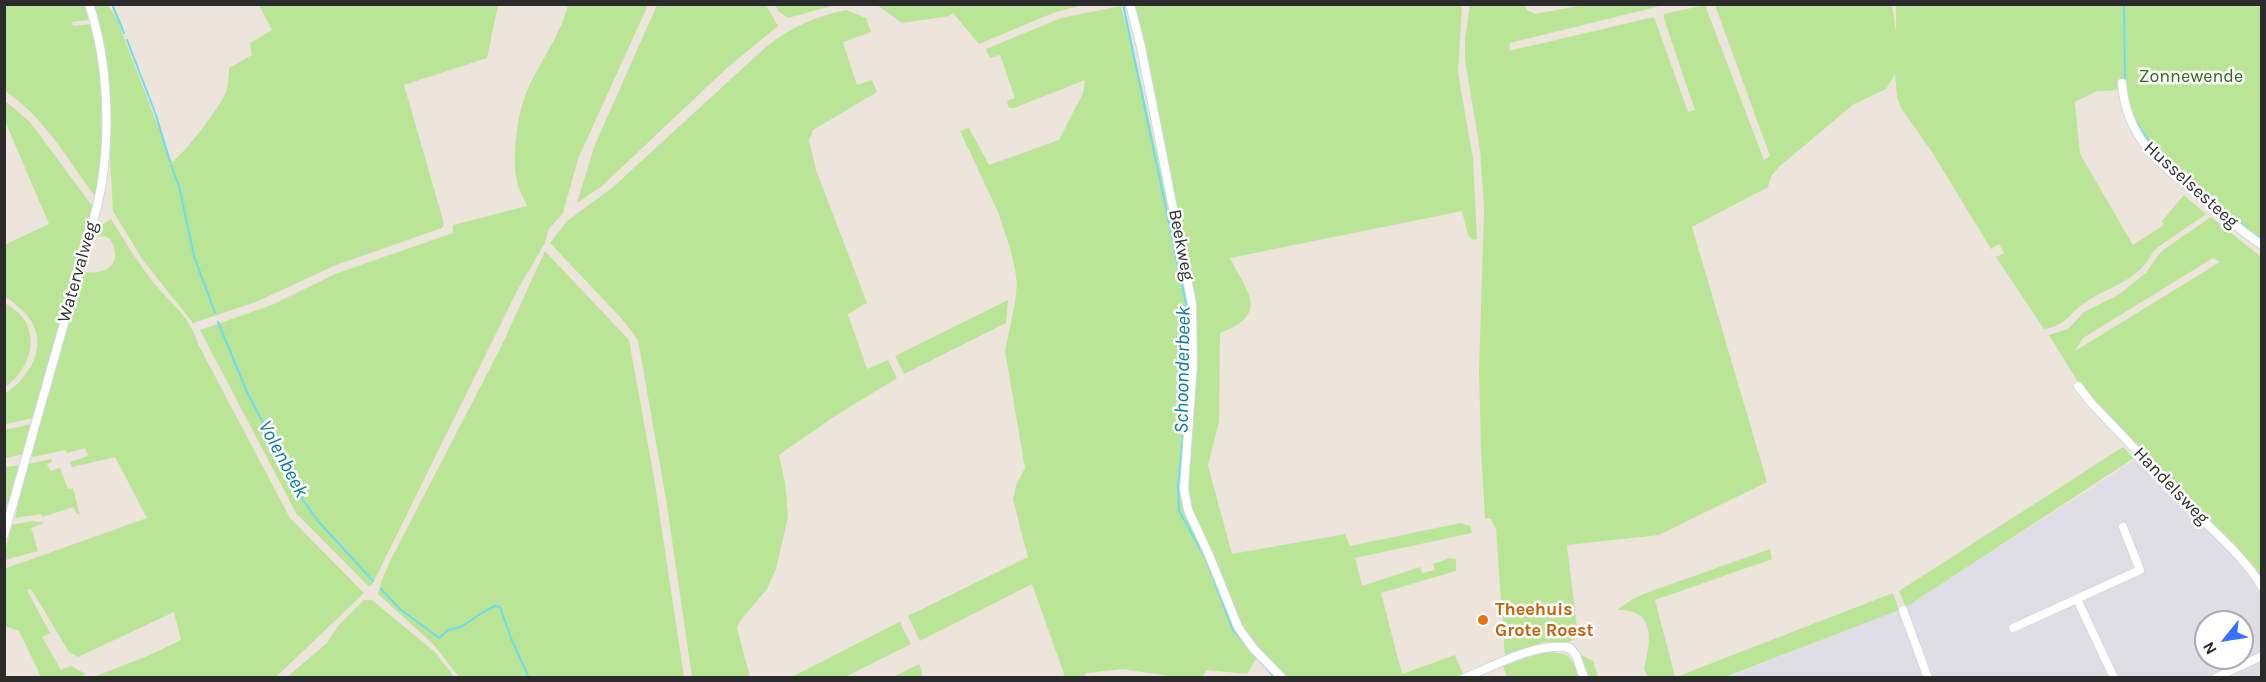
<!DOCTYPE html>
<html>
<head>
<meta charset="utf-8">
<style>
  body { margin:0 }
  #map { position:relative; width:2266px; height:682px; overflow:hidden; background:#ede4dc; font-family:Karla,sans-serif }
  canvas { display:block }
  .frame { position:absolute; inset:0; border:6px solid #2b2b2b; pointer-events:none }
  .north { position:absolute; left:2194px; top:610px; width:60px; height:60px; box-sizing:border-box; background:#fff; border:2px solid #aaa; border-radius:50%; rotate:240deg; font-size:16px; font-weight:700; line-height:24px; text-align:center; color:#2b2b2b }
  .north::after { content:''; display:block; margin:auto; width:21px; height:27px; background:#3771ff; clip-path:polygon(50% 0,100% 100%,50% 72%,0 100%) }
</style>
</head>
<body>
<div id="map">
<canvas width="2266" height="682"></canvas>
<div class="frame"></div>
<div class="north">N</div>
</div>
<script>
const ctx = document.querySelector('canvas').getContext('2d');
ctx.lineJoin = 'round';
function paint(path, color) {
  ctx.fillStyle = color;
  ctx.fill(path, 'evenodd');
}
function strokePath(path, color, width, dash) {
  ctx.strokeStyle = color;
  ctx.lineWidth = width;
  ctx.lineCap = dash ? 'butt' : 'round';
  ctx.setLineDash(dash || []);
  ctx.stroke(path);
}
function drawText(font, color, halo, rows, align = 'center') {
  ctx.font = font + ' Karla,sans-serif';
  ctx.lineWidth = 5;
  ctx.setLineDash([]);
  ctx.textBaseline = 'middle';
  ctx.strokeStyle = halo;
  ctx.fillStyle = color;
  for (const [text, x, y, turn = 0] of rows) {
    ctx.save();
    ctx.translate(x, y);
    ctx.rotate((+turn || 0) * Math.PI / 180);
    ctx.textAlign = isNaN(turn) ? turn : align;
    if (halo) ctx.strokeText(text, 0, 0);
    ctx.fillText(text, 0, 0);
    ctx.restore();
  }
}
paint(new Path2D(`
  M 2139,458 L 2251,575 L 2261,590 L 2261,677 L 1727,678 L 1906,606 ZM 2206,622 L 2242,622 L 2242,658 L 2206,658 Z`), '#dfdde5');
paint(new Path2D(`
  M 10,4 L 87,5 L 91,17 L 88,20 L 72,22 L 73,26 L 90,24 L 93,25 C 100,64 113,161 94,195 C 67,158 43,116 5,91 L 4,7 Z
  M 1143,4 L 1462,5 L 1458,73 L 1473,159 L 1477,239 L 1473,240 L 1468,235 L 1462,211 L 1230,258 C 1247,292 1271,314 1220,333 L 1219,422 L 1208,466 L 1232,554 L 1345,534 L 1350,546 L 1460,523 L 1470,526 L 1472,533 L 1355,558 L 1362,586 L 1420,567 L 1422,573 L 1435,570 L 1433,564 L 1450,558 L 1456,559 L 1456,571 L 1381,593 L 1402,674 L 1455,655 L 1463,674 L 1453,678 L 1285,677 L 1255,646 L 1239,625 L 1190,509 L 1187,489 L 1196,364 L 1196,311 L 1182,231 L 1134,7 Z
  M 94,5 L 108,5 L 116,17 L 172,162 C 184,154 221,106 226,92 C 228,84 229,76 229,68 L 252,55 L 250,43 L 272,30 L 259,5 L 498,5 L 487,58 L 404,85 L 441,213 L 444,225 L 442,228 L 336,265 L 258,301 L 193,323 L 142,259 L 113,211 L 103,37 Z
  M 568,5 L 648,5 L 578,159 L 563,213 L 548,230 L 545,243 L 518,289 L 372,585 L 369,587 L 296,513 L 200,330 L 272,305 L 335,274 L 453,233 L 453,225 L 527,206 C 525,200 521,195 519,189 C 510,161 517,110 530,84 C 543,57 561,34 568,5 Z
  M 657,5 L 766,5 L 778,26 L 728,67 L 602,186 L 577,203 L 594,147 Z
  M 775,5 L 835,5 L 788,18 L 779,12 Z
  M 877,5 L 1082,5 L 1053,13 L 979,44 L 953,13 L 949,16 L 902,23 Z
  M 1470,5 L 1525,5 L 1527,10 L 1535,14 L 1584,5 L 1664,5 L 1510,43 L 1509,51 L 1654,17 L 1688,112 L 1695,110 L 1664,19 L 1664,14 L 1705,5 L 1764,160 L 1770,156 L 1715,5 L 1892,5 L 1896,31 L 1896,5 L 2261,5 L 2261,241 C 2231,218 2152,162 2137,129 C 2131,117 2127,103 2123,90 L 2097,91 L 2075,102 L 2080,154 L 2133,245 L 2164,225 L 2162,221 L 2184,195 L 2206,214 L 2154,250 C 2139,282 2108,286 2083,304 C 2067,316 2067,325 2044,329 L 1996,257 L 2004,253 L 1999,244 L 1991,249 L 1932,152 L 1901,108 L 1897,97 L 1895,74 L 1886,89 L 1854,104 L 1780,166 L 1771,176 L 1768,187 L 1692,227 L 1767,482 L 1659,535 L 1567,545 L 1578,636 L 1570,642 L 1543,642 L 1505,657 L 1496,529 L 1491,519 L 1485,518 L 1481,451 L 1479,370 L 1484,209 L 1480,150 L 1465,60 L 1465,39 Z
  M 1121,6 L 1139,74 L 1187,290 L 1189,342 L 1181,489 L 1229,614 L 1257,657 L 1247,674 L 1207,670 L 1202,677 L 1182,678 L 1123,669 L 1086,673 L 1084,677 L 1063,677 L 1064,674 L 1032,584 L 920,641 L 908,616 L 1028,557 L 1013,499 L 1017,483 L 1025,468 L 1005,351 L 1015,303 L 1017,283 L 1015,270 L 1010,248 L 998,212 L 960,131 L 969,128 L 989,165 L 1059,140 L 1083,93 L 1085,80 L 1014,108 L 1009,108 L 1007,101 L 1015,98 L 1000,55 L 990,58 L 986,49 L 1061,18 Z
  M 846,10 L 866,18 L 871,32 L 843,42 L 857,85 L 872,80 L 877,92 L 813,130 L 809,141 L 816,170 L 867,303 L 848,314 L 867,369 L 888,360 L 897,378 L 832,418 L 779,455 L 785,482 L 788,517 L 776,569 L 767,589 L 740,621 L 737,628 L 750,677 L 692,677 L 666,499 L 638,340 L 622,319 L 550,243 L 567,221 L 612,188 L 767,46 C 791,27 817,16 846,10 Z
  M 5,101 L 30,122 L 93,207 L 82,238 L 34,418 L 5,424 L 5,394 C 33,374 52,340 23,311 C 17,306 12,300 5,297 L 4,245 L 49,224 L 5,121 Z
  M 2211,217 L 2261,257 L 2261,581 L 2233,544 L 2183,495 L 2081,387 L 2049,335 L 2068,329 L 2084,312 L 2118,295 L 2146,273 L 2159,254 L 2166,248 ZM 2213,258 L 2220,262 L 2075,351 L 2083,338 Z
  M 111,219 C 124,240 137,261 152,281 C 170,303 189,315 198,344 L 290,518 L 364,593 L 276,677 L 91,678 L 150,655 L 181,640 L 174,612 L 78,657 L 69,652 L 31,589 L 27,590 L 50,633 L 42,637 L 61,670 L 71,666 L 86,674 L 80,677 L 41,677 L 19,631 L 5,626 L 4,569 L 147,518 L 115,457 L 72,467 L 70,462 L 88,456 L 85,448 L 67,453 L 65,450 L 33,457 L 31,454 L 81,271 C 105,277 125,264 110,239 L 104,236 L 92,237 L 100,226 Z
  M 545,251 L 629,340 L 654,478 L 684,677 L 459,677 L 434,645 L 378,594 L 382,580 L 390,561 L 500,349 Z
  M 1008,300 L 1006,323 L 904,374 L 895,356 Z
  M 4,303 C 43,322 36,365 5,387 Z
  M 32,424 L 24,454 L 5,458 L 4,430 Z
  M 2123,447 L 2134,458 L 1906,607 L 1899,591 Z
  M 51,459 L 52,462 L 47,464 L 50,471 L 60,468 L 68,489 L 73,488 L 80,515 L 76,513 L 73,507 L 42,517 L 41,514 L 15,518 L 28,464 Z
  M 21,465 L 10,504 L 5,505 L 5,467 Z
  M 32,521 L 44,523 L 31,528 L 38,551 L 5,560 L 5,552 L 12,525 Z
  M 1770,549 L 1772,559 L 1655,600 L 1675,677 L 1648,677 L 1644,669 C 1651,643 1657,608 1617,610 L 1631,600 L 1646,593 Z
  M 1893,593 L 1899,610 L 1725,677 L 1676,677 Z
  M 364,600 L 372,600 L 436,653 L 454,677 L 287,677 L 327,643 L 338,626 Z
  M 901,621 L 901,625 L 911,644 L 845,677 L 792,677 Z
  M 1543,652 C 1567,652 1571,654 1579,677 L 1507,677 L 1503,666 Z
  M 1580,654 L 1593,661 L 1598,677 L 1589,677 Z
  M 919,664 L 923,677 L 893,677 Z`), '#bae597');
strokePath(new Path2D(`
  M 112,4 L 124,33
  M 1123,4 L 1186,304 L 1184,424 L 1178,488 L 1179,511 L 1205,557 L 1233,630 L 1275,678
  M 2124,4 L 2125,83
  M 127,40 L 156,115 L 170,162
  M 2135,120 C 2160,165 2207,196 2247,228
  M 171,165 L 179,186 L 194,256 L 215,313
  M 2254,234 L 2262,239
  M 218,322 L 247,392 L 303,500 L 318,521 L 373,581
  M 381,589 L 400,609 L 439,638 L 448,630 L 461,627 L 485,611 L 495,606 L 500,607 L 511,638 L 529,678`), '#6cdcf2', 2);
const minor = new Path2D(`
  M 1130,4 L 1141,47 L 1192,304 L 1193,364 L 1184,489 L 1188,510 L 1209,555 L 1238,627 L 1253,648 L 1282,678
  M 2122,83 C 2126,138 2160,164 2200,196 C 2220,213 2240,230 2262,245
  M 2078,386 L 2092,404 C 2131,444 2168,485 2207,524 C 2228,545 2247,562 2262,587
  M 4,535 L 95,214 C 112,152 110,66 89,4
  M 2077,599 L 2114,678
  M 1903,610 L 1928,678
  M 2013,628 L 2140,570 L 2123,527
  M 1465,678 C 1493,666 1539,641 1570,648 L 1576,655 L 1584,678
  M 2215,678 L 2262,656`);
strokePath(minor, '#d1d7e4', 10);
strokePath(minor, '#fff', 8);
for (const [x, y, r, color] of [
  [1483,620,6,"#e8710a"]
]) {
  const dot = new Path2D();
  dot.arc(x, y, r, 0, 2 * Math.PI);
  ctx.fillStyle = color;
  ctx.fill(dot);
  strokePath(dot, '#fff', 2);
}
drawText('18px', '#316a18', '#fff', [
  ["Zonnewende",2191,77]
]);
drawText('18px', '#2b2b2b', '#fff', [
  ["Husselsesteeg",2191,185,42],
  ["Beekweg",1181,245,79],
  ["Watervalweg",78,272,-74],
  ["Handelsweg",2171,486,46]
]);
drawText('bold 18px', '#c56008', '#fff', [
  ["Theehuis",1495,610],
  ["Grote Roest",1495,631]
], 'left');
drawText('italic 20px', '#097ba0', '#fff', [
  ["Schoonderbeek",1183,370,-89],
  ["Volenbeek",283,459,62]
]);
</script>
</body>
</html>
